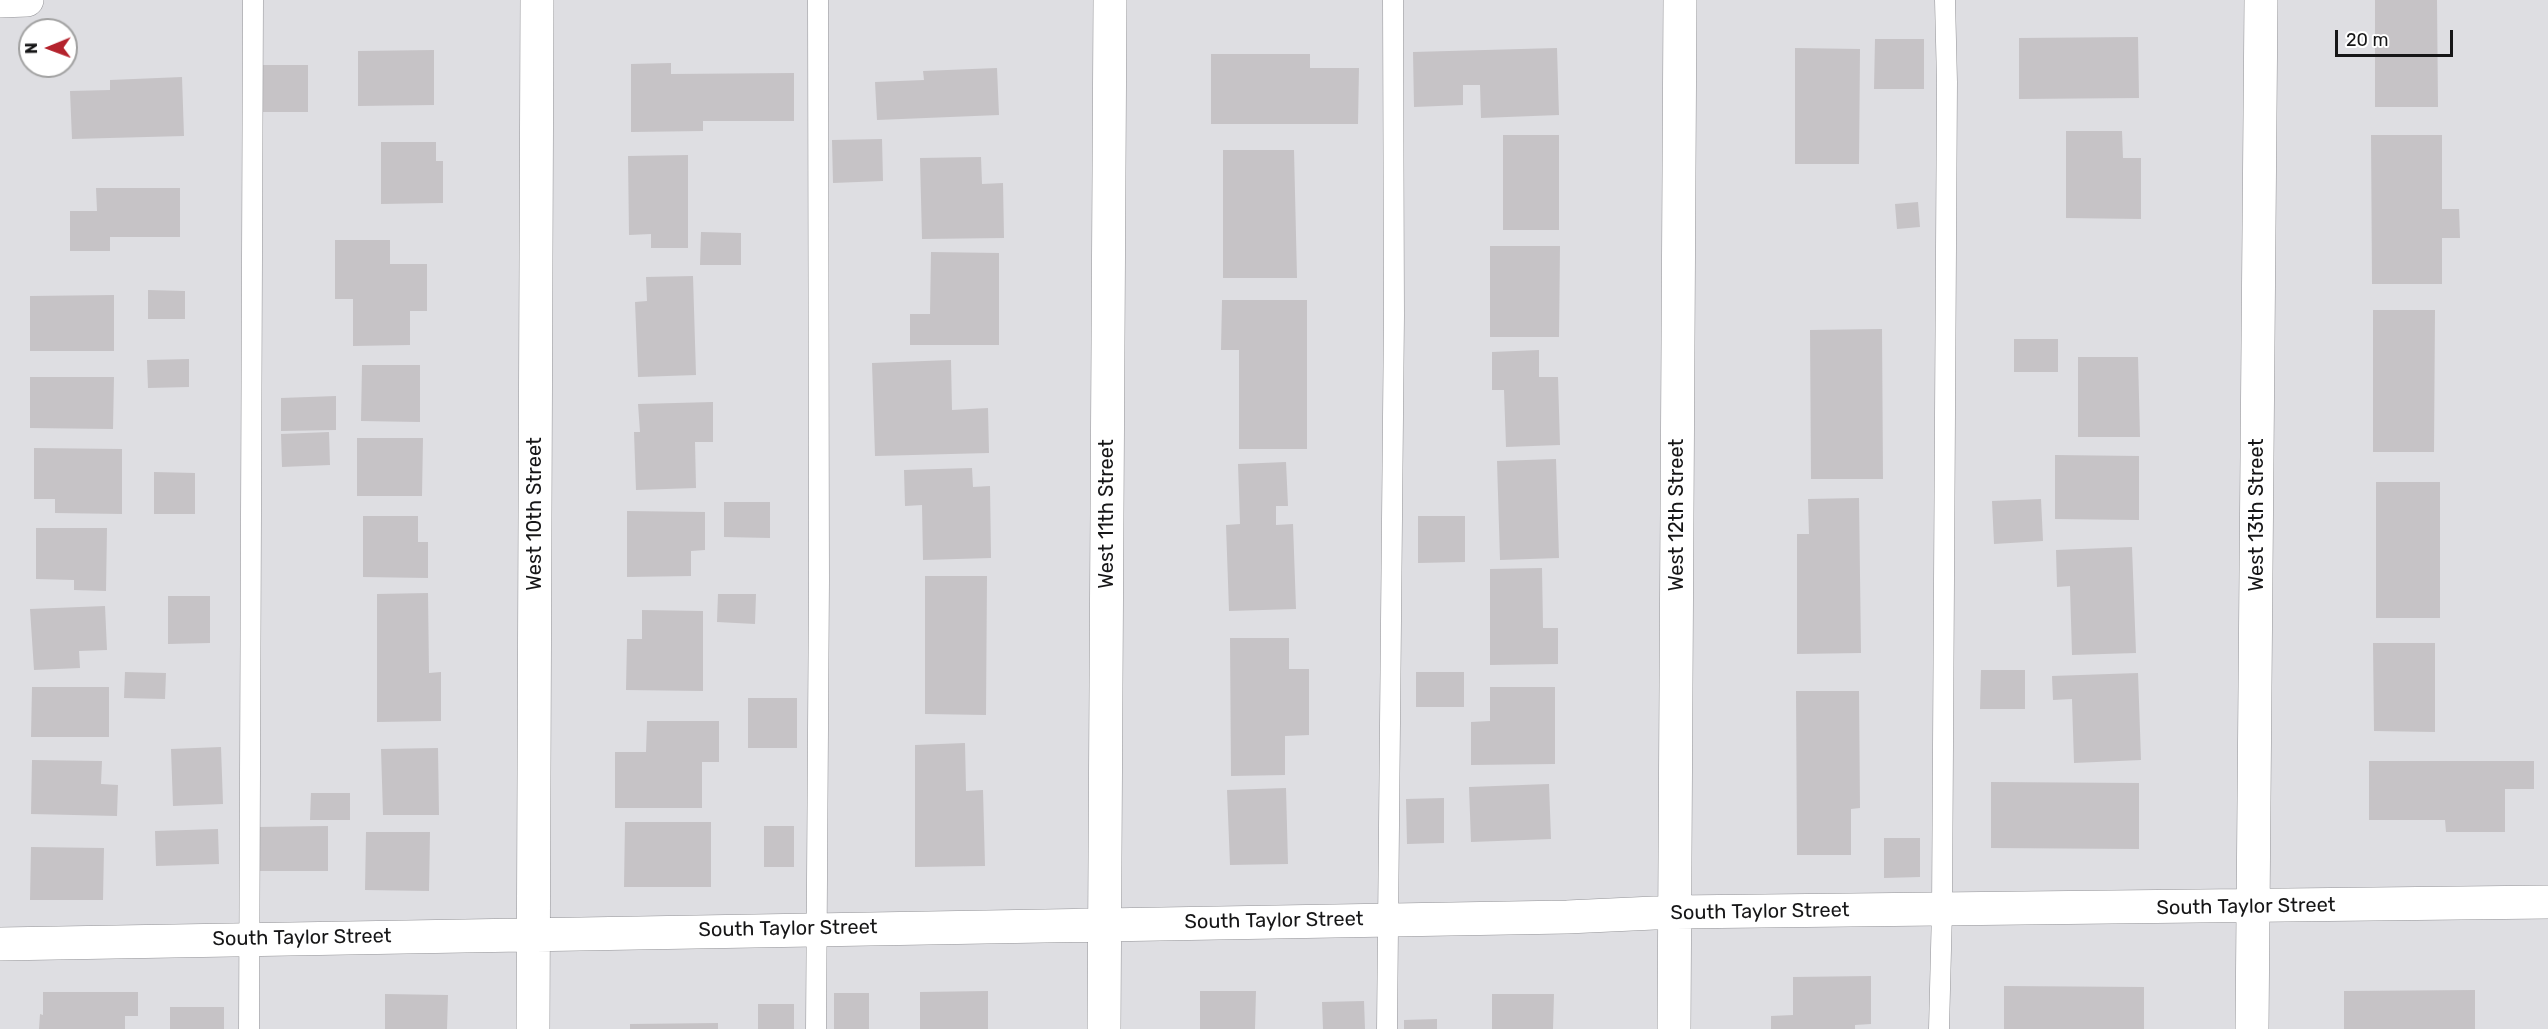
<!DOCTYPE html>
<html>
<head>
<meta charset="utf-8">
<style>
  body { margin:0 }
  #map { position:relative; width:2548px; height:1029px; overflow:hidden; background:#dedee2; font-family:Rubik,sans-serif }
  canvas { display:block }
  .north { position:absolute; left:18px; top:18px; width:60px; height:60px; box-sizing:border-box; background:#fff; border:2px solid #a2a2a2; border-radius:50%; rotate:269deg; font-size:16px; font-weight:700; line-height:24px; text-align:center; color:#161617 }
  .north::after { content:''; display:block; margin:auto; width:21px; height:27px; background:#b4222c; clip-path:polygon(50% 0,100% 100%,50% 72%,0 100%) }
  .scale { position:absolute; left:2335px; top:30px; width:118px; height:27px; box-sizing:border-box; border:3px solid #161617; border-top:0; padding-left:8px; font-size:18px; line-height:21px; white-space:nowrap; color:#161617; -webkit-text-stroke:4px #fff; paint-order:stroke }
</style>
</head>
<body>
<div id="map">
<canvas width="2548" height="1029"></canvas>
<div class="north">N</div>
<div class="scale">20 m</div>
</div>
<script>
const ctx = document.querySelector('canvas').getContext('2d');
ctx.lineJoin = 'round';
function paint(path, color) {
  ctx.fillStyle = color;
  ctx.fill(path, 'evenodd');
}
function strokePath(path, color, width, dash) {
  ctx.strokeStyle = color;
  ctx.lineWidth = width;
  ctx.lineCap = dash ? 'butt' : 'round';
  ctx.setLineDash(dash || []);
  ctx.stroke(path);
}
function drawText(font, color, halo, rows, align = 'center') {
  ctx.font = font + ' Rubik,sans-serif';
  ctx.lineWidth = 6;
  ctx.setLineDash([]);
  ctx.textBaseline = 'middle';
  ctx.strokeStyle = halo;
  ctx.fillStyle = color;
  for (const [text, x, y, turn = 0] of rows) {
    ctx.save();
    ctx.translate(x, y);
    ctx.rotate((+turn || 0) * Math.PI / 180);
    ctx.textAlign = isNaN(turn) ? turn : align;
    if (halo) ctx.strokeText(text, 0, 0);
    ctx.fillText(text, 0, 0);
    ctx.restore();
  }
}
paint(new Path2D(`
  M 2375,0 L 2437,0 L 2438,107 L 2375,107 Z
  M 2138,37 L 2139,98 L 2019,99 L 2019,38 Z
  M 1875,39 L 1924,39 L 1924,89 L 1874,89 Z
  M 1557,48 L 1559,115 L 1481,118 L 1480,85 L 1463,85 L 1463,105 L 1414,107 L 1413,52 Z
  M 1795,48 L 1860,49 L 1859,164 L 1795,164 Z
  M 434,50 L 434,105 L 358,106 L 358,51 Z
  M 1211,54 L 1310,54 L 1310,68 L 1359,68 L 1358,124 L 1211,124 Z
  M 671,63 L 671,74 L 794,73 L 794,121 L 703,121 L 703,131 L 631,132 L 631,64 Z
  M 261,65 L 308,65 L 308,112 L 260,112 Z
  M 997,68 L 999,115 L 877,120 L 875,82 L 924,80 L 923,71 Z
  M 182,77 L 184,136 L 72,139 L 70,91 L 110,90 L 110,80 Z
  M 2066,131 L 2122,131 L 2123,158 L 2141,158 L 2141,219 L 2066,218 Z
  M 1503,135 L 1559,135 L 1559,230 L 1503,230 Z
  M 2371,135 L 2442,135 L 2442,209 L 2459,209 L 2460,238 L 2442,238 L 2442,284 L 2372,284 Z
  M 882,139 L 883,181 L 833,183 L 832,140 Z
  M 381,142 L 436,142 L 436,161 L 443,161 L 443,203 L 381,204 Z
  M 1223,150 L 1294,150 L 1297,278 L 1223,278 Z
  M 688,155 L 688,248 L 651,248 L 651,234 L 629,235 L 628,156 Z
  M 981,157 L 982,184 L 1003,183 L 1004,238 L 922,239 L 920,158 Z
  M 96,188 L 180,188 L 180,237 L 110,237 L 110,251 L 70,251 L 70,211 L 97,211 Z
  M 1918,202 L 1920,227 L 1897,229 L 1895,204 Z
  M 701,232 L 741,233 L 741,265 L 700,265 Z
  M 335,240 L 390,240 L 390,264 L 427,264 L 427,311 L 410,311 L 410,345 L 353,346 L 353,299 L 335,299 Z
  M 1490,246 L 1560,246 L 1559,337 L 1490,337 Z
  M 931,252 L 999,253 L 999,345 L 910,345 L 910,314 L 930,314 Z
  M 693,276 L 696,375 L 638,377 L 635,302 L 647,301 L 646,277 Z
  M 148,290 L 185,291 L 185,319 L 148,319 Z
  M 114,295 L 114,351 L 30,351 L 30,296 Z
  M 1222,300 L 1307,300 L 1307,449 L 1239,449 L 1239,350 L 1221,350 Z
  M 2373,310 L 2435,310 L 2434,452 L 2373,452 Z
  M 1882,329 L 1883,479 L 1811,479 L 1810,330 Z
  M 2014,339 L 2058,339 L 2058,372 L 2014,372 Z
  M 1539,350 L 1539,377 L 1558,377 L 1560,445 L 1506,447 L 1504,390 L 1492,390 L 1492,352 Z
  M 2078,357 L 2138,357 L 2140,437 L 2078,437 Z
  M 189,359 L 189,387 L 148,388 L 147,360 Z
  M 951,360 L 952,410 L 988,408 L 989,453 L 875,456 L 872,363 Z
  M 362,365 L 420,365 L 420,422 L 361,421 Z
  M 30,377 L 114,377 L 113,429 L 30,428 Z
  M 336,396 L 336,430 L 281,431 L 281,398 Z
  M 713,402 L 713,442 L 695,442 L 696,488 L 636,490 L 634,432 L 640,432 L 638,404 Z
  M 329,432 L 330,465 L 282,467 L 281,434 Z
  M 357,438 L 423,438 L 422,496 L 357,496 Z
  M 34,448 L 122,449 L 122,514 L 55,513 L 55,499 L 34,499 Z
  M 2055,455 L 2139,456 L 2139,520 L 2055,519 Z
  M 1556,459 L 1559,558 L 1500,560 L 1497,461 Z
  M 1286,462 L 1288,506 L 1276,506 L 1276,525 L 1293,524 L 1296,609 L 1229,611 L 1226,525 L 1240,524 L 1238,464 Z
  M 972,468 L 973,487 L 990,486 L 991,558 L 923,560 L 922,505 L 905,506 L 904,470 Z
  M 154,472 L 195,473 L 195,514 L 154,514 Z
  M 2376,482 L 2440,482 L 2440,618 L 2376,618 Z
  M 1859,498 L 1861,653 L 1797,654 L 1797,534 L 1809,534 L 1808,499 Z
  M 2041,499 L 2043,541 L 1994,544 L 1992,501 Z
  M 724,502 L 770,502 L 770,538 L 724,537 Z
  M 627,511 L 705,512 L 705,550 L 691,551 L 691,576 L 627,577 Z
  M 363,516 L 418,516 L 418,542 L 428,542 L 428,578 L 363,577 Z
  M 1418,516 L 1465,516 L 1465,562 L 1418,563 Z
  M 36,528 L 107,528 L 106,591 L 74,590 L 74,580 L 36,579 Z
  M 2132,547 L 2136,653 L 2072,655 L 2070,586 L 2057,587 L 2056,550 Z
  M 1542,568 L 1543,628 L 1558,628 L 1558,664 L 1490,665 L 1490,569 Z
  M 925,576 L 987,576 L 986,715 L 925,714 Z
  M 428,593 L 429,673 L 441,672 L 441,721 L 377,722 L 377,594 Z
  M 718,594 L 756,594 L 755,624 L 717,622 Z
  M 168,596 L 210,596 L 210,643 L 168,644 Z
  M 105,606 L 107,650 L 79,651 L 80,668 L 34,670 L 30,609 Z
  M 642,610 L 703,611 L 703,691 L 626,690 L 627,639 L 642,639 Z
  M 1230,638 L 1289,638 L 1289,669 L 1309,669 L 1309,735 L 1285,736 L 1285,775 L 1231,776 Z
  M 2373,643 L 2435,643 L 2435,732 L 2374,731 Z
  M 1981,670 L 2025,670 L 2025,709 L 1980,709 Z
  M 125,672 L 166,673 L 165,699 L 124,698 Z
  M 1416,672 L 1464,672 L 1464,707 L 1416,707 Z
  M 2138,673 L 2141,760 L 2074,763 L 2072,699 L 2053,700 L 2052,676 Z
  M 32,687 L 109,687 L 109,737 L 31,737 Z
  M 1490,687 L 1555,687 L 1555,764 L 1471,765 L 1471,722 L 1490,721 Z
  M 1796,691 L 1859,691 L 1860,808 L 1851,809 L 1851,855 L 1797,855 Z
  M 748,698 L 797,698 L 797,748 L 748,748 Z
  M 647,721 L 719,721 L 719,762 L 702,762 L 702,808 L 615,808 L 615,752 L 646,752 Z
  M 965,743 L 966,791 L 983,790 L 985,866 L 915,867 L 915,745 Z
  M 221,747 L 223,804 L 173,806 L 171,749 Z
  M 438,748 L 439,815 L 383,815 L 381,749 Z
  M 32,760 L 102,761 L 101,784 L 118,785 L 117,816 L 31,814 Z
  M 2369,761 L 2534,761 L 2534,789 L 2505,789 L 2505,832 L 2446,832 L 2445,820 L 2369,820 Z
  M 1991,782 L 2139,783 L 2139,849 L 1991,848 Z
  M 1549,784 L 1551,839 L 1471,842 L 1469,787 Z
  M 1286,788 L 1288,864 L 1230,865 L 1227,790 Z
  M 311,793 L 350,793 L 350,820 L 310,820 Z
  M 1444,798 L 1444,843 L 1407,844 L 1406,799 Z
  M 625,822 L 711,822 L 711,887 L 624,887 Z
  M 328,826 L 328,871 L 257,871 L 257,827 Z
  M 764,826 L 794,826 L 794,867 L 764,867 Z
  M 218,829 L 219,864 L 156,866 L 155,831 Z
  M 366,832 L 430,832 L 429,891 L 365,890 Z
  M 1884,838 L 1920,838 L 1920,877 L 1884,878 Z
  M 31,847 L 104,848 L 103,900 L 30,900 Z
  M 1871,976 L 1871,1024 L 1855,1025 L 1855,1029 L 1771,1029 L 1771,1016 L 1793,1015 L 1793,977 Z
  M 2004,986 L 2144,987 L 2144,1029 L 2004,1029 Z
  M 2475,990 L 2475,1029 L 2344,1029 L 2344,991 Z
  M 988,991 L 988,1029 L 920,1029 L 920,992 Z
  M 1200,991 L 1256,991 L 1255,1029 L 1200,1029 Z
  M 43,992 L 138,992 L 138,1016 L 125,1016 L 125,1029 L 39,1029 L 40,1014 L 43,1015 Z
  M 834,993 L 869,993 L 869,1029 L 834,1029 Z
  M 385,994 L 448,995 L 447,1029 L 385,1029 Z
  M 1492,994 L 1554,994 L 1553,1029 L 1492,1029 Z
  M 1364,1001 L 1365,1029 L 1323,1029 L 1322,1002 Z
  M 758,1004 L 794,1004 L 794,1029 L 758,1029 Z
  M 170,1007 L 224,1007 L 224,1029 L 170,1029 Z
  M 1437,1019 L 1437,1029 L 1404,1029 L 1404,1020 Z
  M 718,1023 L 718,1029 L 630,1029 L 630,1024 Z`), '#c6c3c6');
const lane = new Path2D(`
  M 249,1029 L 253,0
  M 816,1029 L 819,580 L 818,0
  M 1387,1029 L 1394,315 L 1393,0
  M 1939,1029 L 1942,910 L 1947,82 L 1945,0`);
const street = new Path2D(`
  M 0,1 L 27,0
  M 0,944 L 1567,917 L 1676,912 L 2548,902
  M 533,1029 L 537,0
  M 1104,1029 L 1110,0
  M 1674,1029 L 1680,0
  M 2252,1029 L 2261,0`);
strokePath(lane, '#939397', 21);
strokePath(street, '#939397', 34);
strokePath(lane, '#fff', 20);
strokePath(street, '#fff', 33);
drawText('20px', '#161617', '#fff', [
  ["West 10th Street",535,514,-90],
  ["West 11th Street",1107,514,-90],
  ["West 12th Street",1677,515,-90],
  ["West 13th Street",2257,515,-90],
  ["South Taylor Street",2246,907,-1],
  ["South Taylor Street",1760,912,-1],
  ["South Taylor Street",1274,921,-1],
  ["South Taylor Street",788,929,-1],
  ["South Taylor Street",302,938,-1]
]);
</script>
</body>
</html>
